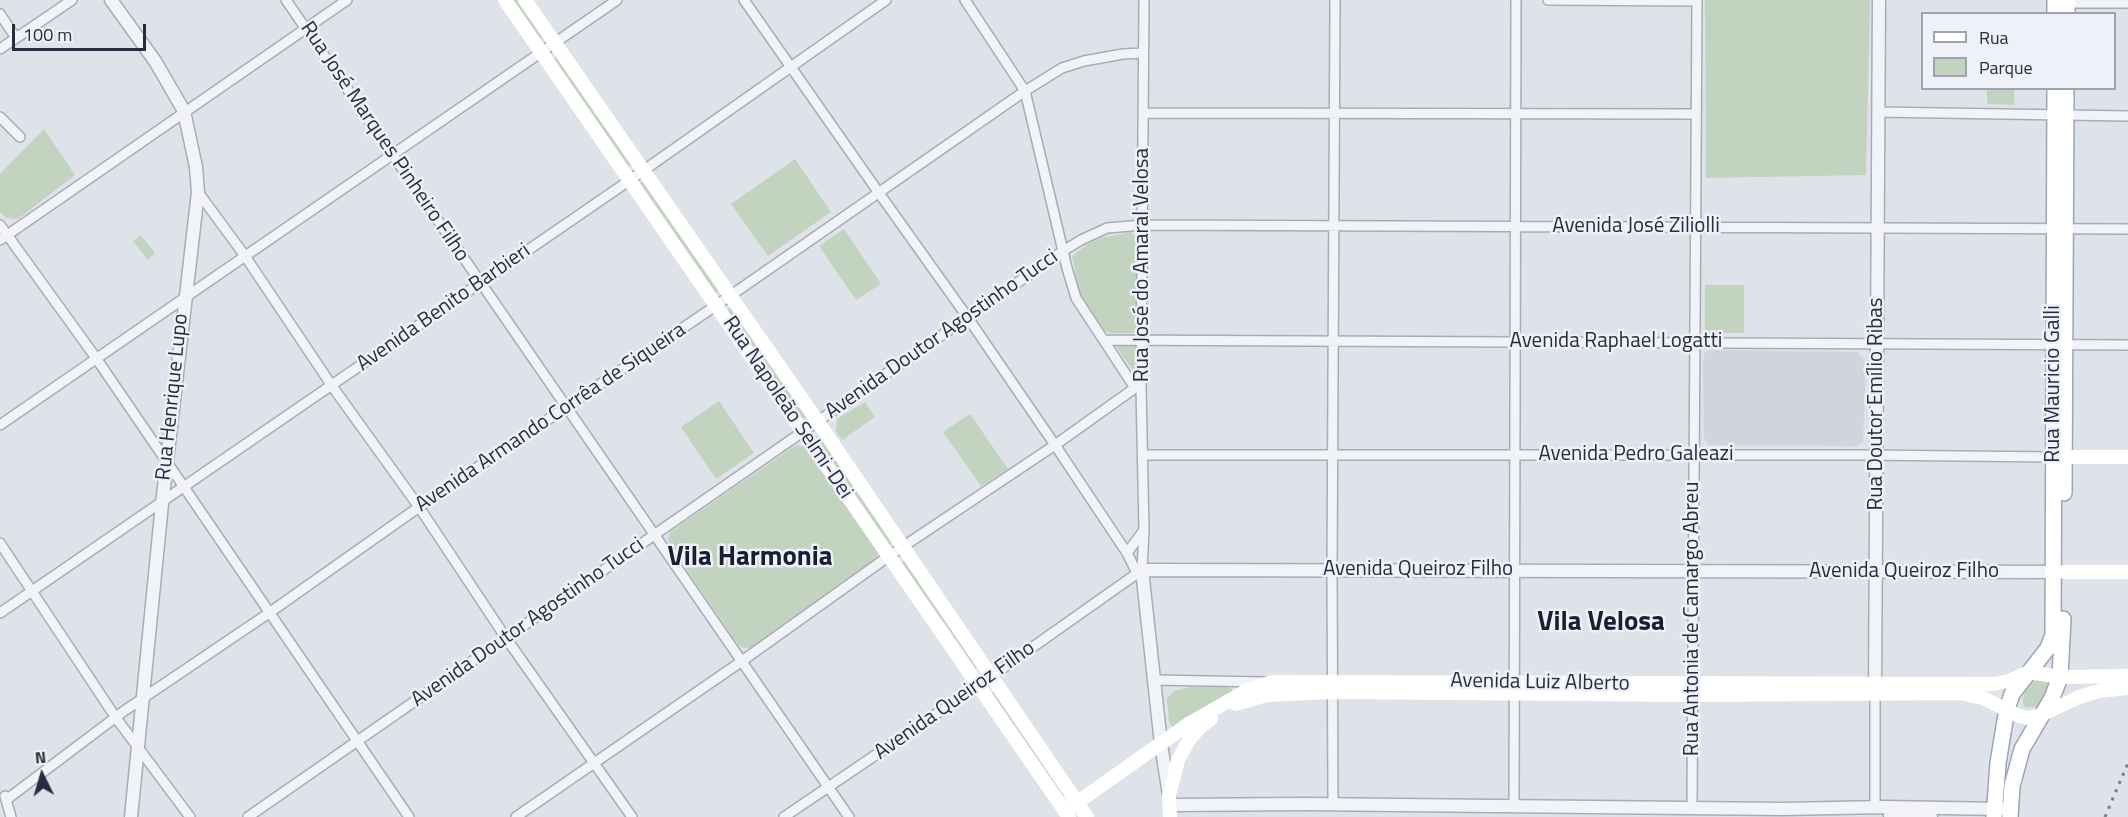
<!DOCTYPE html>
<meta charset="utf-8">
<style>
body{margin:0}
#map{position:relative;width:2128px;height:817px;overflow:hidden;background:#dee2e9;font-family:"Titillium Web",sans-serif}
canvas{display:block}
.legend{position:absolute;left:1921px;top:12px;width:195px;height:78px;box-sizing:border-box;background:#eef1f7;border:2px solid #9ea3af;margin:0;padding:8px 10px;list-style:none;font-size:18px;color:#262d42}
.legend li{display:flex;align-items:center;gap:12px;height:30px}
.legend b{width:30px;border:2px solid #9ea3af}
.north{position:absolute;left:12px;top:745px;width:60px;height:60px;-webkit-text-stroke:4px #eef1f7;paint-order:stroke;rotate:355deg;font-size:16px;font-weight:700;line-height:24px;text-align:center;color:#262d42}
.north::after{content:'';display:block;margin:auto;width:21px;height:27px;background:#262d42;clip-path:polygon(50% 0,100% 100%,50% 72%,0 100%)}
.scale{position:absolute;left:12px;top:24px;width:134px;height:27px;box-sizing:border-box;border:3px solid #262d42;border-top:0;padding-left:8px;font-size:18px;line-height:21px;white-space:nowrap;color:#262d42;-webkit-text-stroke:4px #eef1f7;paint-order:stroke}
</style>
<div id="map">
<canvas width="2128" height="817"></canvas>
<ul class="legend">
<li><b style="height:8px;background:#fff"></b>Rua</li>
<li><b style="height:16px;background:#c2d4bf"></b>Parque</li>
</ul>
<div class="north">N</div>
<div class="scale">100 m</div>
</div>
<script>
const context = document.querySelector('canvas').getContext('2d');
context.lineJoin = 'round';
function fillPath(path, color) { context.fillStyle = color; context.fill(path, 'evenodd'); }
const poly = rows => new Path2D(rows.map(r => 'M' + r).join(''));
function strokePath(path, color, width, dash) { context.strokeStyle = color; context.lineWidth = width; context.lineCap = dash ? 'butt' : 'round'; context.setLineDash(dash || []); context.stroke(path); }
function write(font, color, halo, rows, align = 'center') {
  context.font = font + ' "Titillium Web",sans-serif'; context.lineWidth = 5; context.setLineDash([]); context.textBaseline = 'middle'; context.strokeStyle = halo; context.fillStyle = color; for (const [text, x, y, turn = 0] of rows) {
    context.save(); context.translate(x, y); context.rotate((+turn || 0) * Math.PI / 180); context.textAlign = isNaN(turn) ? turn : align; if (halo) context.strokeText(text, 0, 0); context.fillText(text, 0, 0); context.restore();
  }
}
fillPath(poly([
 [1709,350,1858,352,1866,363,1863,442,1857,446,1708,445,1704,437,1703,360,1705,352]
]), '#d0d4df');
fillPath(poly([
 [511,0,520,0,544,39,536,37],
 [1705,0,1870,0,1866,175,1706,178],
 [556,57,560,58,631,161,631,166,626,165,554,62,554,58],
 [1987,89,2014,89,2014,105,1987,104],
 [44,129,75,175,18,219,6,218,0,212,0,174],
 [795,159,831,212,768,256,731,204],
 [641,182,646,182,718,288,718,292,713,292,639,186],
 [844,229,881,284,856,300,819,246],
 [1131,232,1136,237,1137,328,1133,333,1110,333,1104,330,1080,296,1072,256,1088,244,1101,238],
 [141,235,155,253,148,260,133,241],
 [1705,285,1744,285,1744,333,1709,333,1705,330],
 [730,308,734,310,806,417,805,418,802,419,727,310],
 [1133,345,1136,347,1136,374,1117,348,1117,346],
 [719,401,754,453,716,479,681,427],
 [865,402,875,417,842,440,836,431,837,419],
 [970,414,1008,469,981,486,943,432],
 [818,436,821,438,892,543,890,545,886,544,815,441,815,437],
 [796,445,807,447,878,550,878,556,876,561,752,648,745,648,739,646,669,544,668,538,670,532],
 [903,562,906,562,980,666,976,669,944,622,937,618,901,565],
 [2041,676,2054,678,2039,707,2025,707,2023,704,2023,698,2026,689],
 [1189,687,1228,687,1232,689,1233,692,1177,727,1172,727,1169,721,1167,699,1174,691],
 [994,692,1066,794,1062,797,991,693]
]), '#c2d4bf');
const minor = poly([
 [286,0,849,817],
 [744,0,879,193,968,318,1055,445,1127,553,1137,573],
 [965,0,1025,91,1067,268,1076,298,1135,388,1139,388],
 [1548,0,1697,1],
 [2067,3,2128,3],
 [0,14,16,38],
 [0,49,72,0],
 [1878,112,2128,116],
 [1144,113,1696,114],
 [0,117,20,137],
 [198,192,245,256,332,386,419,507,506,638,632,817],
 [0,225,96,358,409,817],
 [0,240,347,0],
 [1105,340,2128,345],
 [0,425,617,0],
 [1143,455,1865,455,2054,457],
 [0,543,116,718,190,817],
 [1127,553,1144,530],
 [0,613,630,180,886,0],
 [1153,680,1264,682],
 [1875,695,1875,809],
 [5,796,11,817],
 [6,800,124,711,269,613,419,507,730,296,1025,91,1062,68,1084,61,1123,54,1143,53],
 [1333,804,1332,570,1335,0],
 [1514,807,1516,0],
 [1692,807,1697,0],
 [248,817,1063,251,1081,240,1107,228,1143,225,2128,229],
 [516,817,742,661,889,556,1055,445,1135,388],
 [784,817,979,685,1142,570,1144,530,1141,388,1144,0]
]);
const tertiary = poly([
 [111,0,155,61,184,111,196,167,198,192,162,504,131,817],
 [1875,692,1879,0],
 [1169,795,1161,744,1142,570,2062,572],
 [1170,805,1305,804,1783,809,1885,807,2002,809],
 [1890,815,1931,817]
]);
const primary = poly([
 [2055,14,2055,0],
 [2067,14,2067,0],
 [2064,493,2066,88],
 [1994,817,1998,763,2007,709,2012,694,2048,648,2053,635,2055,88],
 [2010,817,2012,786,2022,749,2052,698,2060,677,2063,619]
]);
strokePath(minor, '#a7acb7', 12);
strokePath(tertiary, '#a7acb7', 15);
strokePath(primary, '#9da4b6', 18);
strokePath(minor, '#f2f3f7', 9);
strokePath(tertiary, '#f2f3f7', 12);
strokePath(poly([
 [505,0,1069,817],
 [525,0,818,422,1087,817],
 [2056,457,2128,457],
 [2064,572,2128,572],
 [1235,704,1267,695,1332,692,1694,695,1960,693,1983,698,2019,716,2028,718,2041,715,2079,697,2099,691,2128,688],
 [1065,811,1190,723,1246,691,1272,682,1994,684,2009,681,2029,672,2060,677,2128,676],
 [1170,817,1169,796,1178,760,1189,740,1201,726,1211,719]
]), '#fff', 14);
strokePath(primary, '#fff', 15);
strokePath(poly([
 [2105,817,2128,763]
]), '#767f95', 3, [3, 6]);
write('21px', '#262d42', '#eef1f7', [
 ["Rua José Marques Pinheiro Filho",384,142,56],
 ["Avenida José Ziliolli",1636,227],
 ["Rua José do Amaral Velosa",1143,265,-90],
 ["Avenida Benito Barbieri",444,308,-35],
 ["Avenida Doutor Agostinho Tucci",942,335,-35],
 ["Avenida Raphael Logatti",1616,342],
 ["Rua Mauricio Galli",2054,384,-90],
 ["Rua Henrique Lupo",173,397,-84],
 ["Rua Doutor Emílio Ribas",1877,404,-90],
 ["Rua Napoleão Selmi-Dei",787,408,56],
 ["Avenida Armando Corrêa de Siqueira",551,418,-34],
 ["Avenida Pedro Galeazi",1636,455],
 ["Avenida Queiroz Filho",1418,570],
 ["Avenida Queiroz Filho",1904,572],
 ["Rua Antonia de Camargo Abreu",1693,619,-90],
 ["Avenida Doutor Agostinho Tucci",528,623,-35],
 ["Avenida Luiz Alberto",1540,683,1],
 ["Avenida Queiroz Filho",955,701,-35]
]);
write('bold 27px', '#181f33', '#eef1f7', [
 ["Vila Harmonia",750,558],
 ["Vila Velosa",1601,623]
]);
</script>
